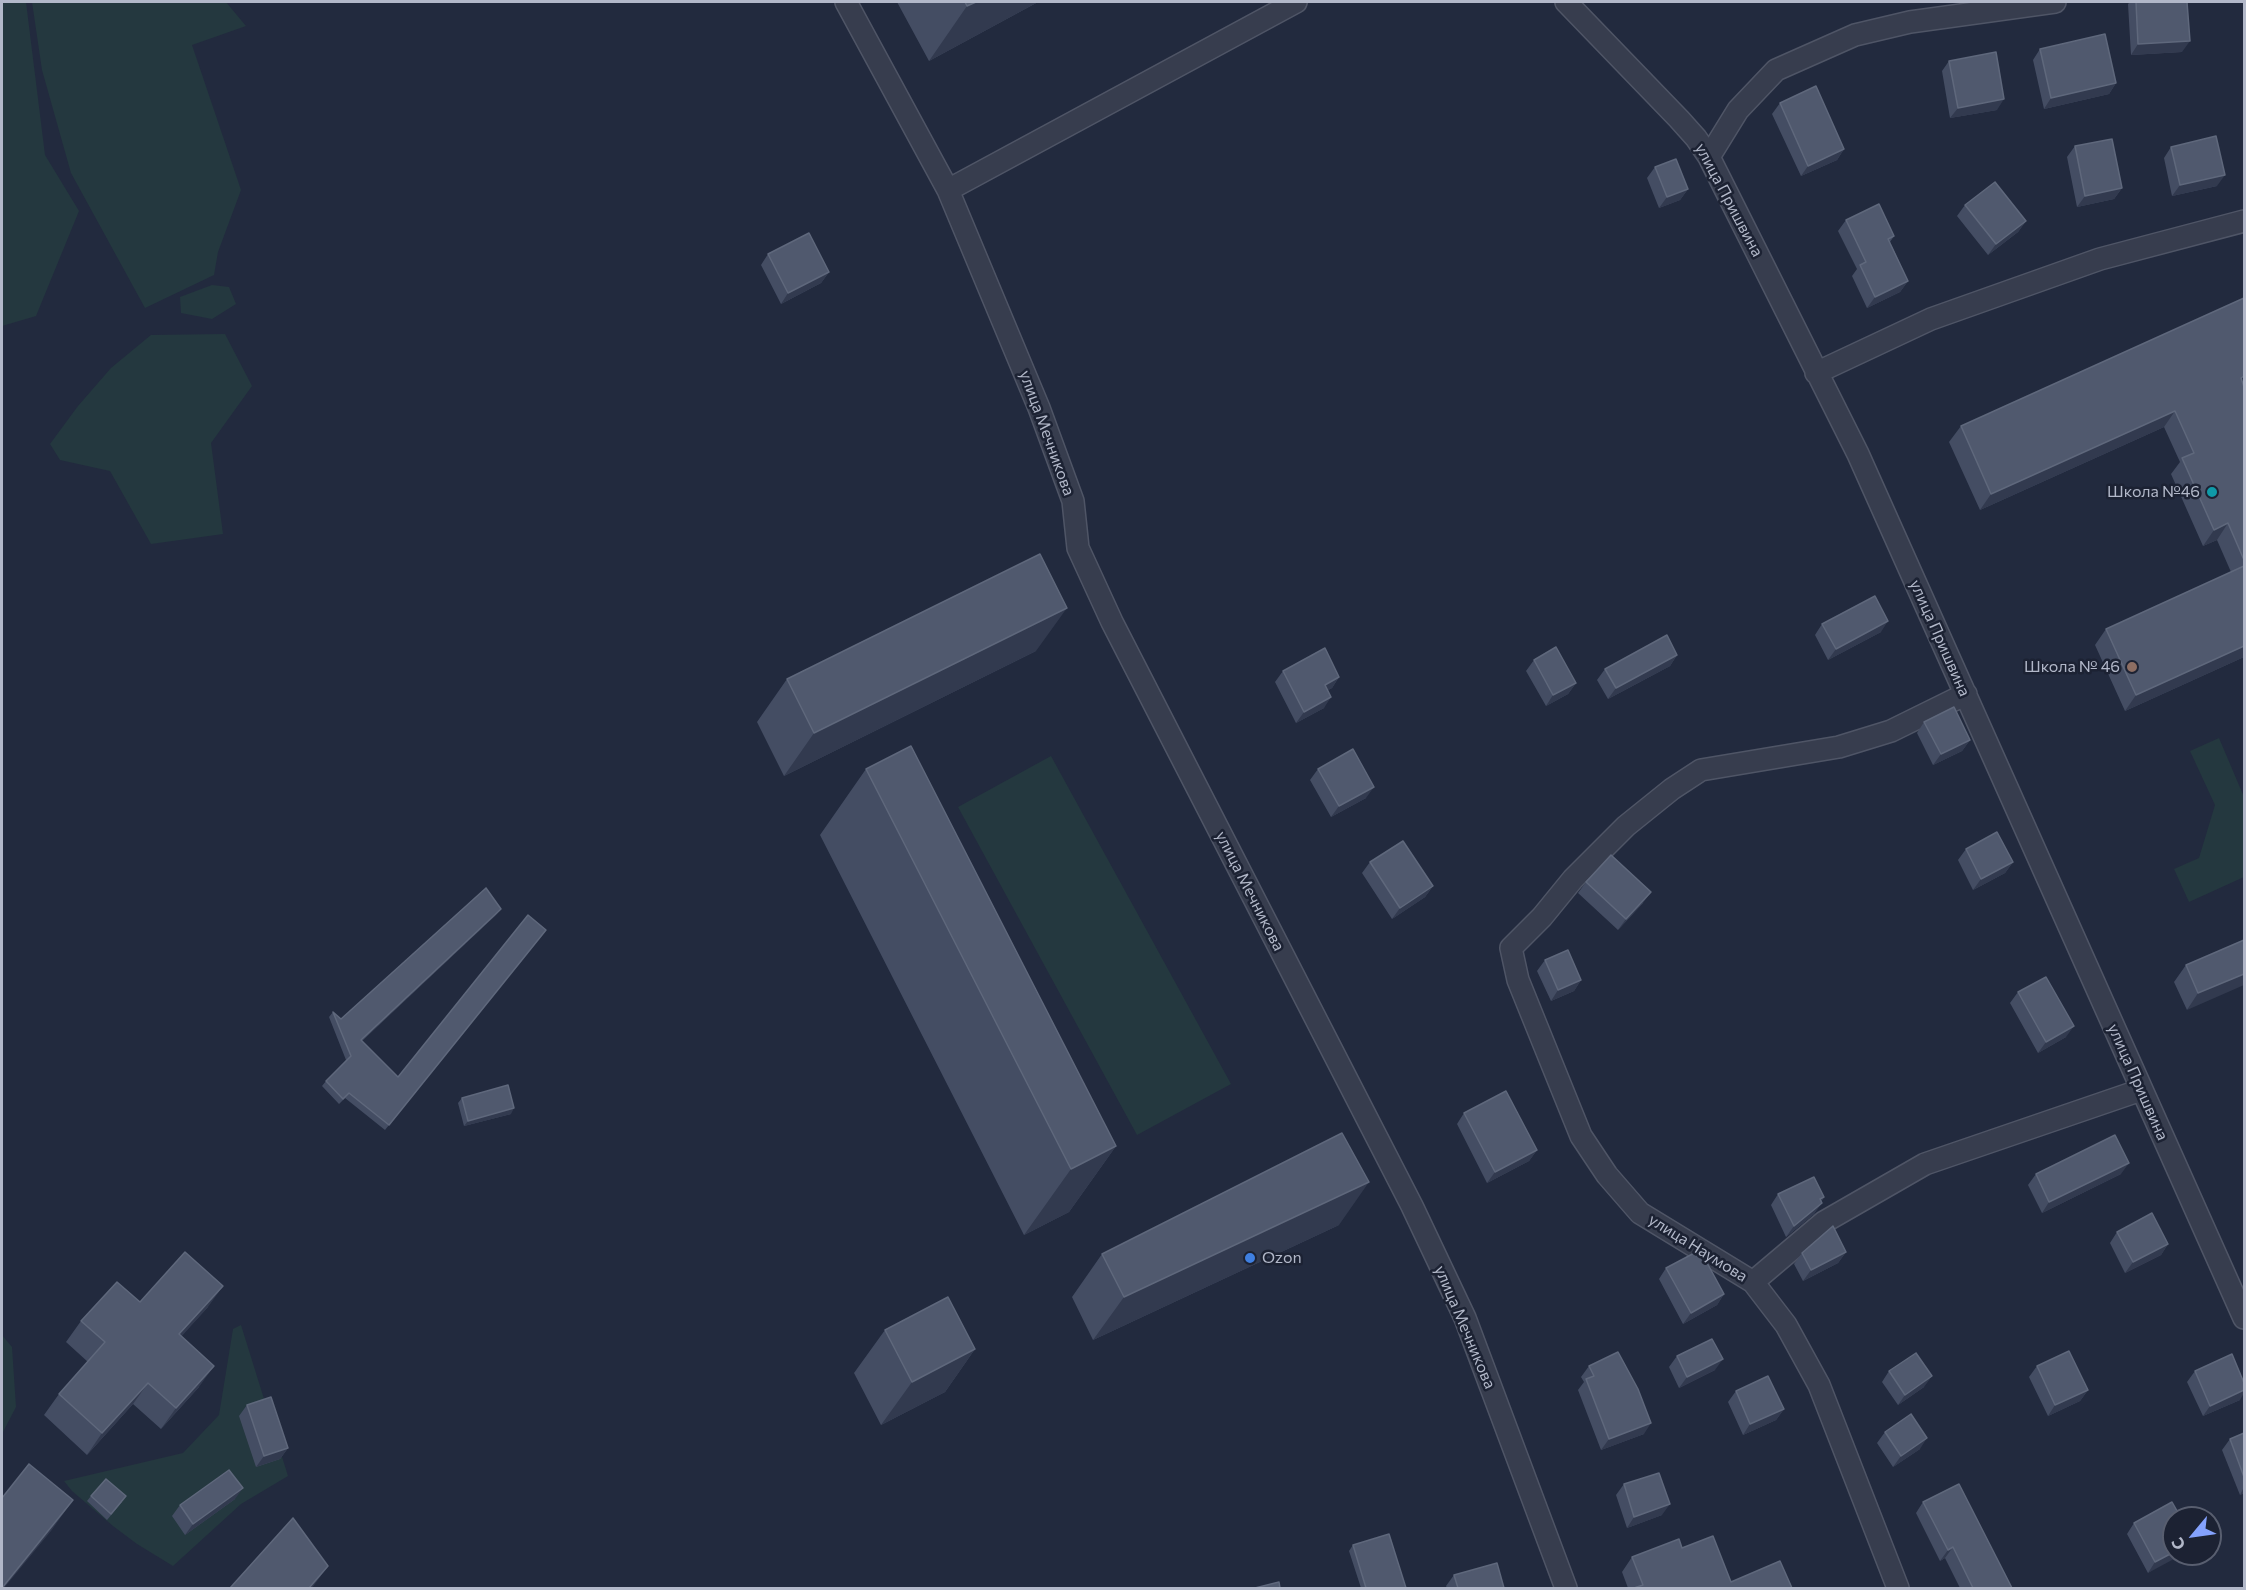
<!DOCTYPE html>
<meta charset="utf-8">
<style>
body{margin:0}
#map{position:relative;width:2246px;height:1590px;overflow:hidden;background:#222a3e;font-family:Commissioner,sans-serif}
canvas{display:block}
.frame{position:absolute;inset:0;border:3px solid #b2b8c9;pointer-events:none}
.north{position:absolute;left:2162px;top:1506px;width:60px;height:60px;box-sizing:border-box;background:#1c2233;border:2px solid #585e6f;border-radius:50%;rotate:241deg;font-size:16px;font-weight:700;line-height:24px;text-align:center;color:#b2b8c9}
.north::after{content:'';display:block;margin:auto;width:21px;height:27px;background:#84a2fd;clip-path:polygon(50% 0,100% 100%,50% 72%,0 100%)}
</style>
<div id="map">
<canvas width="2246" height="1590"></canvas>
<div class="frame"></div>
<div class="north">С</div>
</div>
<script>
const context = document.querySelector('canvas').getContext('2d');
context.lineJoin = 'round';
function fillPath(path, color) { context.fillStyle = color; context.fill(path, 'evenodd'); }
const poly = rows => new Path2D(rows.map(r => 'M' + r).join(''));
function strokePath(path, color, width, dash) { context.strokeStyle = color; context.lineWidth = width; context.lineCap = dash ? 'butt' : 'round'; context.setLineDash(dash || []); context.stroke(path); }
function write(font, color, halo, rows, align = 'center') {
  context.font = font + ' Commissioner,sans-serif'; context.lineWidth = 5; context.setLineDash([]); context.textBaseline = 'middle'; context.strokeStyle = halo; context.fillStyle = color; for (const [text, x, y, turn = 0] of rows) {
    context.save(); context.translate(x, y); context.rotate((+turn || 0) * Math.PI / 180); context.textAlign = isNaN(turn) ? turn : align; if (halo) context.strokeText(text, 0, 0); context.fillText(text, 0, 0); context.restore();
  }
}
fillPath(poly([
 [2,2,26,2,45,155,79,211,36,316,2,326],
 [32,2,226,2,246,26,192,45,241,190,218,252,214,275,145,308,71,173,42,70],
 [212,285,229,287,236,304,212,319,181,313,180,297],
 [225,334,252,386,211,443,223,534,151,544,110,471,60,460,50,444,78,406,111,368,151,335],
 [2219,738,2244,797,2244,877,2189,902,2174,869,2199,858,2215,805,2190,751],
 [1051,756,1231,1084,1137,1135,958,807],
 [241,1325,288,1476,241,1504,173,1566,137,1544,113,1526,72,1491,64,1481,183,1453,219,1415,233,1329],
 [2,1335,12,1347,16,1407,3,1432]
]), '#24383f');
const minor = poly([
 [846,2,948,190,1039,408,1073,501,1078,548,1112,622,1412,1206,1465,1318,1566,1588],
 [1566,2,1679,119,1696,138,1709,157,1858,454,2244,1318],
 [1709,157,1738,110,1776,70,1855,35,1910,22,2055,2],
 [948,190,1296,2],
 [1816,373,1931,319,2100,259,2244,221],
 [1753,1282,1824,1222,1925,1164,2141,1090],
 [1898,1588,1819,1385,1786,1325,1753,1282,1640,1213,1607,1175,1581,1136,1518,980,1511,948,1542,917,1573,879,1626,826,1672,789,1701,770,1839,747,1891,731,1966,694]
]);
strokePath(minor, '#4f5566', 24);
strokePath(minor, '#373d4e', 21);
fillPath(poly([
 [897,2,1038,2,929,61],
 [2130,2,2187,2,2182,52,2131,55,2128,4],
 [2040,49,2116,83,2109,94,2044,109,2033,60],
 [1949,61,1997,110,1950,118,1942,71],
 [1780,103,1844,149,1837,160,1801,176,1772,114],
 [2075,146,2122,188,2114,199,2077,207,2067,157],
 [2171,147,2217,186,2172,196,2164,158],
 [1655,167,1688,189,1680,200,1659,208,1647,178],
 [1965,205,2026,221,2018,232,1988,255,1957,216],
 [1846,220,1894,236,1890,242,1908,281,1900,292,1867,308,1852,276,1857,269,1838,231],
 [768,254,829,272,821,283,781,304,761,265],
 [2244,298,2244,657,2125,711,2095,645,2106,629,2231,572,2217,540,2203,546,2171,474,2180,462,2164,427,1980,510,1949,442,1961,426],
 [1822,624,1881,632,1828,660,1815,635],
 [1036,651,784,776,757,722,787,679],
 [1677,655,1670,666,1608,699,1597,680,1605,669],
 [1534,660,1576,683,1568,694,1546,706,1526,671],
 [1283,671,1339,677,1332,688,1328,690,1324,708,1296,723,1275,682],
 [1924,722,1970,740,1962,751,1933,765,1917,733],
 [866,769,1116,1146,1069,1212,1024,1235,820,835],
 [1318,769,1366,798,1331,817,1310,780],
 [1966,849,2013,862,2005,873,1973,890,1958,860],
 [1370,862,1433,886,1425,897,1392,919,1362,873],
 [1586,882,1643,903,1618,930,1578,893],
 [497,914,362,1041,398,1077,542,935,385,1130,345,1098,339,1104,322,1086,326,1081,346,1060,329,1017,333,1012,341,1019],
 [2244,940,2187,1010,2174,982,2186,965],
 [1545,960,1581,980,1574,991,1551,1001,1537,971],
 [2018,992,2066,1037,2038,1053,2010,1003],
 [462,1098,511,1114,464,1126,458,1103],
 [1464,1113,1537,1150,1529,1161,1487,1183,1457,1124],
 [2036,1174,2121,1174,2042,1213,2028,1185],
 [1778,1194,1824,1197,1814,1214,1786,1237,1771,1205],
 [1339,1225,1093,1340,1072,1297,1102,1254],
 [2117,1232,2168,1244,2161,1255,2125,1273,2110,1243],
 [1846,1252,1838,1263,1803,1281,1794,1264,1802,1253],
 [1666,1268,1724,1294,1717,1305,1683,1324,1659,1279],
 [208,1307,181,1336,199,1387,161,1429,133,1404,87,1455,44,1415,59,1394,88,1362,66,1342,81,1321],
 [885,1330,975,1349,945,1392,881,1425,854,1373],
 [1677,1356,1715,1370,1679,1388,1669,1367],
 [1589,1366,1644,1434,1601,1450,1578,1390,1584,1382,1581,1377],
 [2037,1366,2088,1390,2080,1401,2048,1416,2029,1377],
 [1889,1371,1924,1387,1898,1405,1882,1382],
 [2195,1371,2240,1400,2203,1416,2187,1382],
 [1736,1391,1784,1409,1776,1420,1743,1435,1728,1402],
 [247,1405,288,1448,280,1459,256,1467,239,1416],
 [1885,1432,1920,1449,1893,1467,1877,1443],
 [2244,1433,2244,1493,2240,1495,2222,1450,2230,1439],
 [1624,1484,1662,1515,1627,1528,1616,1495],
 [91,1496,122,1502,107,1520,87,1501],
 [235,1499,185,1535,172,1516,180,1505],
 [1923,1502,2012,1588,1960,1588,1945,1558,1940,1561,1916,1513],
 [2134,1523,2174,1554,2148,1573,2127,1534],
 [1353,1545,1406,1588,1361,1588,1349,1551],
 [1682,1548,1731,1582,1792,1588,1628,1588,1622,1572,1632,1557],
 [1454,1575,1504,1588,1447,1588,1446,1586]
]), '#444d63');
fillPath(poly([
 [976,2,1038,2,929,61,967,6],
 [2190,41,2182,52,2131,55,2138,44],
 [2116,83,2109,94,2044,109,2051,98],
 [2004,99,1997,110,1950,118,1958,108],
 [1844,149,1837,160,1801,176,1808,166],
 [2225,175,2217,186,2172,196,2180,185],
 [2122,188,2114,199,2077,207,2085,196],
 [1688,189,1680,200,1659,208,1667,197],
 [2026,221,2018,232,1988,255,1996,244],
 [829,272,821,283,781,304,788,293],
 [1908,281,1900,292,1867,308,1875,297],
 [2244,376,2244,387,2241,378],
 [2175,411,2164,427,1980,510,1991,494],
 [2228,523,2217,540,2203,546,2214,530],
 [1067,608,1036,651,784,776,814,733],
 [1888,621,1881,632,1828,660,1836,649],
 [2244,646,2244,657,2125,711,2136,695],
 [1677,655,1670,666,1608,699,1616,688],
 [1339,677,1332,688,1317,696,1325,685],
 [1576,683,1568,694,1546,706,1553,695],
 [1331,697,1324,708,1296,723,1304,712],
 [1970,740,1962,751,1933,765,1941,754],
 [1374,787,1366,798,1331,817,1339,806],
 [2013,862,2005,873,1973,890,1981,879],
 [1433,886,1425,897,1392,919,1400,908],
 [1651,892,1643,903,1618,930,1626,919],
 [501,909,497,914,357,1045,361,1040],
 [2244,974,2244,985,2187,1010,2198,993],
 [1581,980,1574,991,1551,1001,1558,990],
 [2074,1026,2066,1037,2038,1053,2046,1042],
 [514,1108,511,1114,464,1126,468,1121],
 [1116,1146,1069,1212,1024,1235,1071,1169],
 [1537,1150,1529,1161,1487,1183,1495,1172],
 [2129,1163,2121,1174,2042,1213,2049,1202],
 [1369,1182,1339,1225,1093,1340,1124,1297],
 [1824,1197,1817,1207,1822,1203,1814,1214,1786,1237,1794,1226,1820,1199],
 [2168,1244,2161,1255,2125,1273,2133,1262],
 [1846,1252,1838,1263,1803,1281,1811,1270],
 [223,1286,208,1307,164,1356,179,1334],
 [1724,1294,1717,1305,1683,1324,1691,1313],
 [975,1349,945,1392,881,1425,912,1382],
 [1723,1359,1715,1370,1679,1388,1687,1377],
 [214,1366,199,1387,161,1429,176,1408],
 [1932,1376,1924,1387,1898,1405,1905,1395],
 [148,1383,133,1404,87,1455,102,1433],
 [2088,1390,2080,1401,2048,1416,2055,1405],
 [2244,1390,2244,1393,2240,1400,2203,1416,2210,1406],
 [1784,1409,1776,1420,1743,1435,1750,1424],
 [1651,1423,1644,1434,1601,1450,1609,1439],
 [1927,1438,1920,1449,1893,1467,1901,1456],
 [288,1448,280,1459,256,1467,264,1456],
 [2244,1487,2244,1493,2240,1495],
 [243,1488,235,1499,185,1535,193,1524],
 [73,1500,51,1531,4,1588,2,1588],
 [1670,1504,1662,1515,1627,1528,1634,1517],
 [1953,1547,1945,1558,1940,1561,1948,1550],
 [2174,1552,2174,1554,2183,1554,2148,1573,2155,1562],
 [328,1566,312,1588,309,1588]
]), '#323a4f');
const building = poly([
 [965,2,976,2,967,6,965,2],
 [2136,2,2187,2,2190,41,2138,44,2136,2],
 [2105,34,2116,83,2051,98,2040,49,2105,34],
 [1996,52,2004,99,1958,108,1949,61,1996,52],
 [1816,86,1844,149,1808,166,1780,103,1816,86],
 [2216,136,2225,175,2180,185,2171,147,2216,136],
 [2112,139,2122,188,2085,196,2075,146,2112,139],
 [1676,159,1688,189,1667,197,1655,167,1676,159],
 [1995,182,2026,221,1996,244,1965,205,1995,182],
 [1879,204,1894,236,1888,239,1908,281,1875,297,1860,265,1866,262,1846,220,1879,204],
 [809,233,829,272,788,293,768,254,809,233],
 [2244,298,2244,376,2241,378,2244,387,2244,560,2228,523,2214,530,2182,458,2194,453,2175,411,1991,494,1961,426,2244,298],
 [1040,554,1067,608,814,733,787,679,1040,554],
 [2244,566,2244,646,2136,695,2106,629,2244,566],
 [1875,596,1888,621,1836,649,1822,624,1875,596],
 [1667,635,1677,655,1616,688,1605,669,1667,635],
 [1556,647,1576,683,1553,695,1534,660,1556,647],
 [1325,648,1339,677,1325,685,1331,697,1304,712,1283,671,1325,648],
 [1954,707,1970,740,1941,754,1924,722,1954,707],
 [911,746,1116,1146,1071,1169,866,769,911,746],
 [1353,749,1374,787,1339,806,1318,769,1353,749],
 [1997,832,2013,862,1981,879,1966,849,1997,832],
 [1403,841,1433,886,1400,908,1370,862,1403,841],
 [1611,855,1651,892,1626,919,1586,882,1611,855],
 [486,888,501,909,361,1040,398,1077,528,915,546,930,389,1125,349,1093,343,1099,326,1081,351,1056,333,1012,341,1019,486,888],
 [2244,940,2244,974,2198,993,2186,965,2244,940],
 [1568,950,1581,980,1558,990,1545,960,1568,950],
 [2046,977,2074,1026,2046,1042,2018,992,2046,977],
 [508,1085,514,1108,468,1121,462,1098,508,1085],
 [1506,1091,1537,1150,1495,1172,1464,1113,1506,1091],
 [1342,1133,1369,1182,1124,1297,1102,1254,1342,1133],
 [2115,1135,2129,1163,2049,1202,2036,1174,2115,1135],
 [1814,1177,1824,1197,1820,1199,1822,1203,1794,1226,1778,1194,1814,1177],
 [2152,1213,2168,1244,2133,1262,2117,1232,2152,1213],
 [1833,1226,1846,1252,1811,1270,1802,1253,1833,1226],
 [1700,1250,1724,1294,1691,1313,1666,1268,1700,1250],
 [185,1252,223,1286,179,1334,214,1366,176,1408,148,1383,102,1433,59,1394,105,1342,81,1321,117,1282,140,1302,185,1252],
 [948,1297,975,1349,912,1382,885,1330,948,1297],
 [1712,1339,1723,1359,1687,1377,1677,1356,1712,1339],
 [2069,1351,2088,1390,2055,1405,2037,1366,2069,1351],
 [1618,1352,1638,1389,1651,1423,1609,1439,1586,1379,1594,1376,1589,1366,1618,1352],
 [1916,1353,1932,1376,1905,1395,1889,1371,1916,1353],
 [2232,1354,2244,1383,2244,1390,2210,1406,2195,1371,2232,1354],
 [1768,1376,1784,1409,1750,1424,1736,1391,1768,1376],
 [271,1397,288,1448,264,1456,247,1405,271,1397],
 [1911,1414,1927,1438,1901,1456,1885,1432,1911,1414],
 [2244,1433,2244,1477,2230,1439,2244,1433],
 [29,1464,73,1500,2,1588,2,1498,29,1464],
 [229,1470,243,1488,193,1524,180,1505,229,1470],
 [1659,1473,1670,1504,1634,1517,1624,1484,1659,1473],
 [106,1479,126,1496,111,1514,91,1496,106,1479],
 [1959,1484,2012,1588,1973,1588,1953,1547,1948,1550,1923,1502,1959,1484],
 [2172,1502,2181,1518,2174,1518,2174,1552,2155,1562,2134,1523,2172,1502],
 [293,1518,328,1566,309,1588,230,1588,293,1518],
 [1389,1534,1406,1588,1366,1588,1353,1545,1389,1534],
 [1713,1536,1731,1582,1780,1561,1792,1588,1634,1588,1643,1585,1632,1557,1679,1539,1682,1548,1713,1536],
 [1497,1563,1504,1588,1458,1588,1454,1575,1497,1563],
 [1279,1582,1280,1588,1255,1588,1279,1582]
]);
fillPath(building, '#50596e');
strokePath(building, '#5f687c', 1.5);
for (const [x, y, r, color] of [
 [2212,492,6,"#0f9aa8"],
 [2132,667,6,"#8d6e63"],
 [1250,1258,6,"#3f7fe0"]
]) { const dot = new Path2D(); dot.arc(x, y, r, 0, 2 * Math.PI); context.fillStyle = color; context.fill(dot); strokePath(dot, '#1c2233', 2); }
write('16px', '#b2b8c9', '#1c2233', [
 ["улица Пришвина",1729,200,62],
 ["улица Мечникова",1047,433,70],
 ["улица Пришвина",1940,638,66],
 ["улица Мечникова",1250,891,63],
 ["улица Пришвина",2138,1082,66],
 ["улица Наумова",1698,1248,32],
 ["улица Мечникова",1465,1327,67]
]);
write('16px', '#b2b8c9', '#1c2233', [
 ["Школа №46",2200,492],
 ["Школа № 46",2120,667],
 ["Ozon",1262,1258,"left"]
], 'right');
</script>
